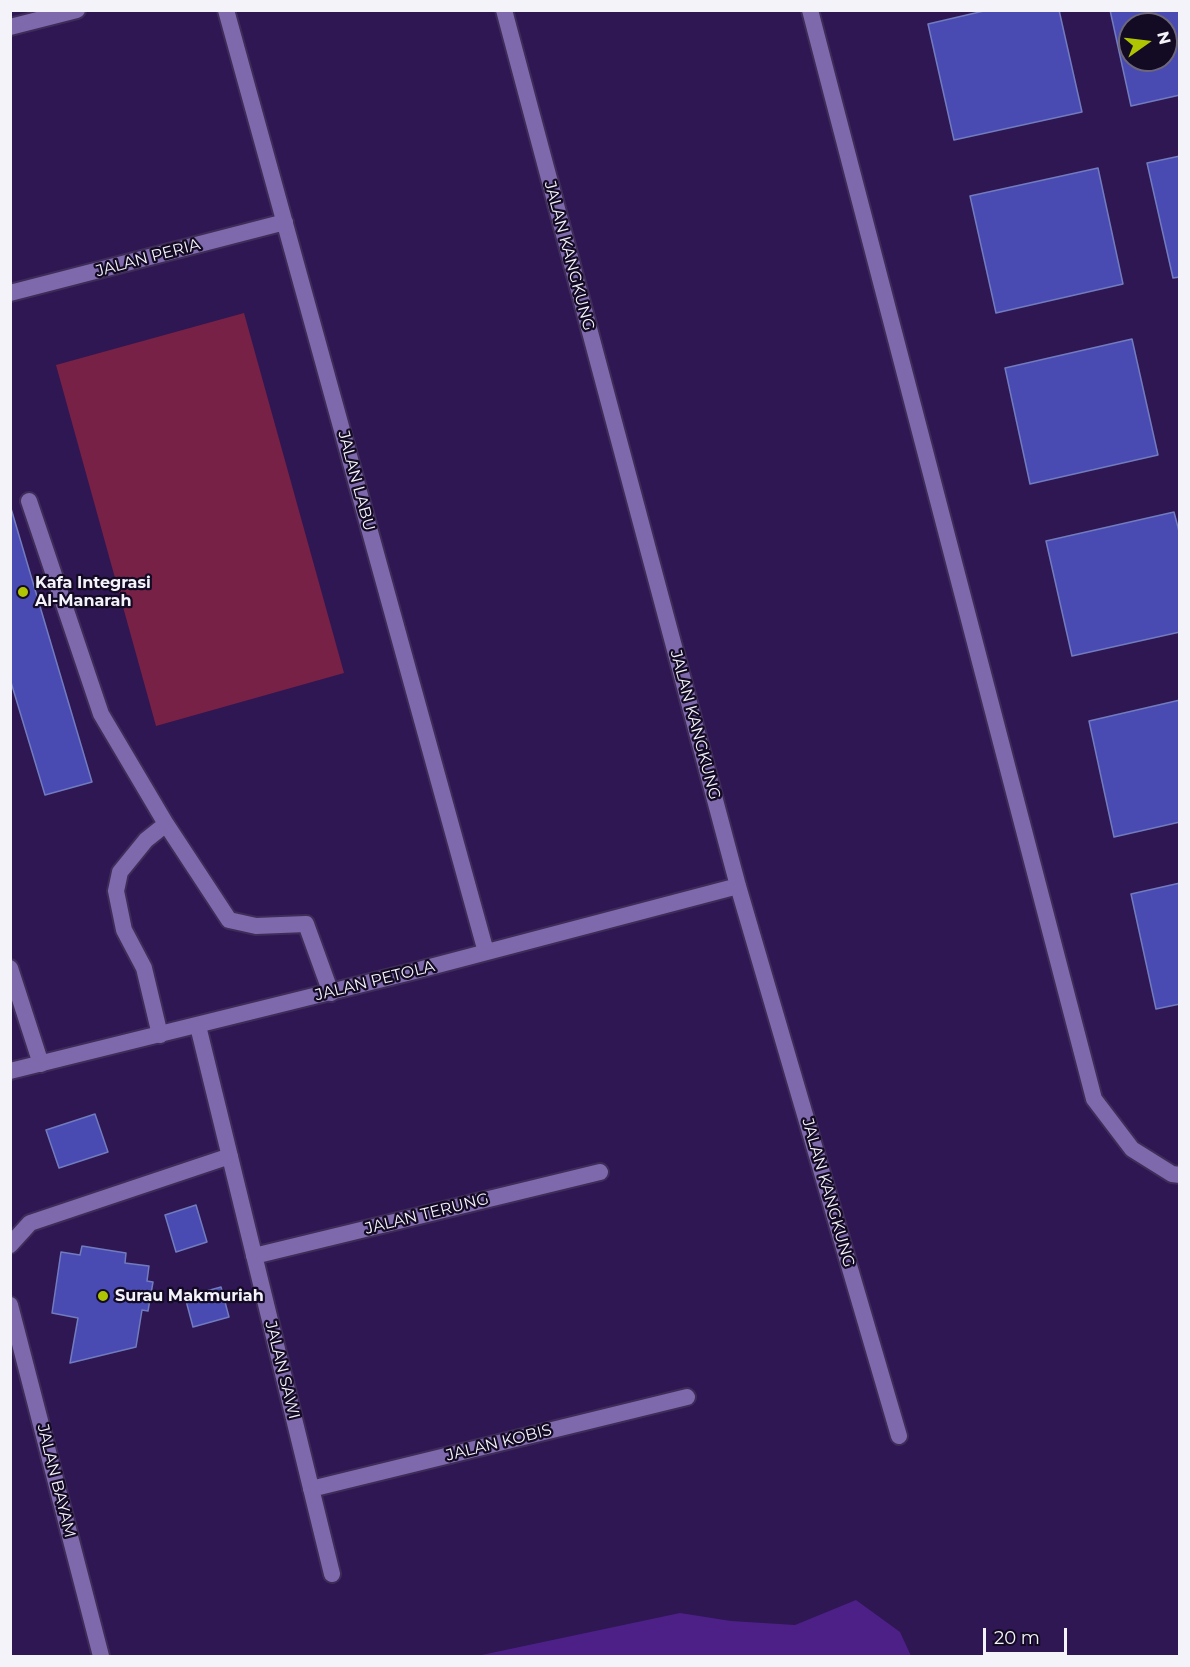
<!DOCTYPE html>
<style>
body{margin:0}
#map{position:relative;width:1190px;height:1667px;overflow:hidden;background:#2e1752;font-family:Montserrat,sans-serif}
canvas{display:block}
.frame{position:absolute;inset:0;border:12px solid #f4f3fa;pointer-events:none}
.north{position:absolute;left:1118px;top:12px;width:60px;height:60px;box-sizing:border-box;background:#130a23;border:2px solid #6d6779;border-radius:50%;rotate:76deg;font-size:16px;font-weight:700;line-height:24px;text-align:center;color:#f4f3fa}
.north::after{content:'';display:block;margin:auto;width:21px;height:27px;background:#afc504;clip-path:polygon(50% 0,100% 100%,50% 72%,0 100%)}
.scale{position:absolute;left:983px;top:1628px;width:84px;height:27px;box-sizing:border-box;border:3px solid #f4f3fa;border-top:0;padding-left:8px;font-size:18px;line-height:21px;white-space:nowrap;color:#f4f3fa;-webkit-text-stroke:4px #130a23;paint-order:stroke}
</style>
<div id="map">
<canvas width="1190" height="1667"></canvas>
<div class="frame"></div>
<div class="north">N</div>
<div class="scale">20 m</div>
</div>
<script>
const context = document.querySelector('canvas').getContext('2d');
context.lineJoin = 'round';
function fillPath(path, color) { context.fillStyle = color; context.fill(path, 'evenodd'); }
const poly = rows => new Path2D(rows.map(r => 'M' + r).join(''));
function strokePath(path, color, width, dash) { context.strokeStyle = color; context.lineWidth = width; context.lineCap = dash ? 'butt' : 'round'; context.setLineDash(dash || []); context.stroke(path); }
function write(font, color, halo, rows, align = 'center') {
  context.font = font + ' Montserrat,sans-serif'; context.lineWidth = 4.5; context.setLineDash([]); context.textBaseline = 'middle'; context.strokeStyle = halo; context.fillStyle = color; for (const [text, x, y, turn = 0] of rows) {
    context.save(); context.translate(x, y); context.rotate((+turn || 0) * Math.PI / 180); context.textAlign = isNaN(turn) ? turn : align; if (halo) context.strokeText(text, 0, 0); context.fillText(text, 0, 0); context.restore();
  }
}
fillPath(poly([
 [244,313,344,673,156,726,56,365]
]), '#782147');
fillPath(poly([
 [856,1600,900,1632,911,1656,477,1656,680,1613,731,1621,795,1625]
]), '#4d2088');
const building = poly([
 [988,10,1059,10,1082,112,954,140,928,24,988,10],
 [1110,10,1180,10,1180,95,1131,106,1110,10],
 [1130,24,1166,24,1166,60,1130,60,1130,24],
 [1180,156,1180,277,1173,278,1147,163,1180,156],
 [1098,168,1123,284,996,313,970,196,1098,168],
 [1132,339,1158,455,1030,484,1005,368,1132,339],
 [10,505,92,782,45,795,10,679,10,505],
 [1174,512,1180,535,1180,632,1072,656,1046,541,1174,512],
 [1180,700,1180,822,1114,837,1089,721,1180,700],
 [1180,883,1180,1004,1156,1009,1131,894,1180,883],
 [95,1114,108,1152,59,1168,46,1130,95,1114],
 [196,1205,207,1242,176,1252,165,1215,196,1205],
 [82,1246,126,1253,125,1263,149,1266,147,1281,153,1282,148,1311,142,1310,136,1347,70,1363,78,1318,52,1313,61,1252,80,1255,82,1246],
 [221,1287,229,1317,193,1327,185,1297,221,1287]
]);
fillPath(building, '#494bb3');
strokePath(building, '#727bbe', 1.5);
const service = poly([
 [29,501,101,714,166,824,229,920,256,926,306,924,331,993],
 [10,968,41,1064],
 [160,1035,144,968,124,930,116,891,120,872,146,840,166,824]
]);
const minor = poly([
 [226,10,486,952],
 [504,10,738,886,899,1436],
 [810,10,1094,1099,1132,1149,1172,1174,1180,1175],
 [10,27,77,10],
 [10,293,285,222],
 [198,1026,332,1574],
 [10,1071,411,972,738,886],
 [10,1245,30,1223,230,1156],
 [254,1256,600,1172],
 [10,1305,101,1656],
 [311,1489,687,1397]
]);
strokePath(service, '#3f2c58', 20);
strokePath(minor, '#3f2c58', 20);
strokePath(service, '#7e69ac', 16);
strokePath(minor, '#7e69ac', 16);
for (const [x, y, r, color] of [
 [23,592,6,"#afc504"],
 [103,1296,6,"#afc504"]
]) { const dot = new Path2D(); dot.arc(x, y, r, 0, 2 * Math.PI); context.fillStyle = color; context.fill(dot); strokePath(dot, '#130a23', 2); }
write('16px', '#f4f3fa', '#130a23', [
 ["JALAN KANGKUNG",569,256,75],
 ["JALAN PERIA",148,258,-15],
 ["JALAN LABU",356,481,75],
 ["JALAN KANGKUNG",695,725,75],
 ["JALAN PETOLA",375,981,-14],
 ["JALAN KANGKUNG",828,1193,74],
 ["JALAN TERUNG",427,1214,-14],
 ["JALAN SAWI",282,1370,76],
 ["JALAN KOBIS",499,1443,-14],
 ["JALAN BAYAM",56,1481,76]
]);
write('bold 16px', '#f4f3fa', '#130a23', [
 ["Kafa Integrasi",35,583],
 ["Al-Manarah",35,601],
 ["Surau Makmuriah",115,1296]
], 'left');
</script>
